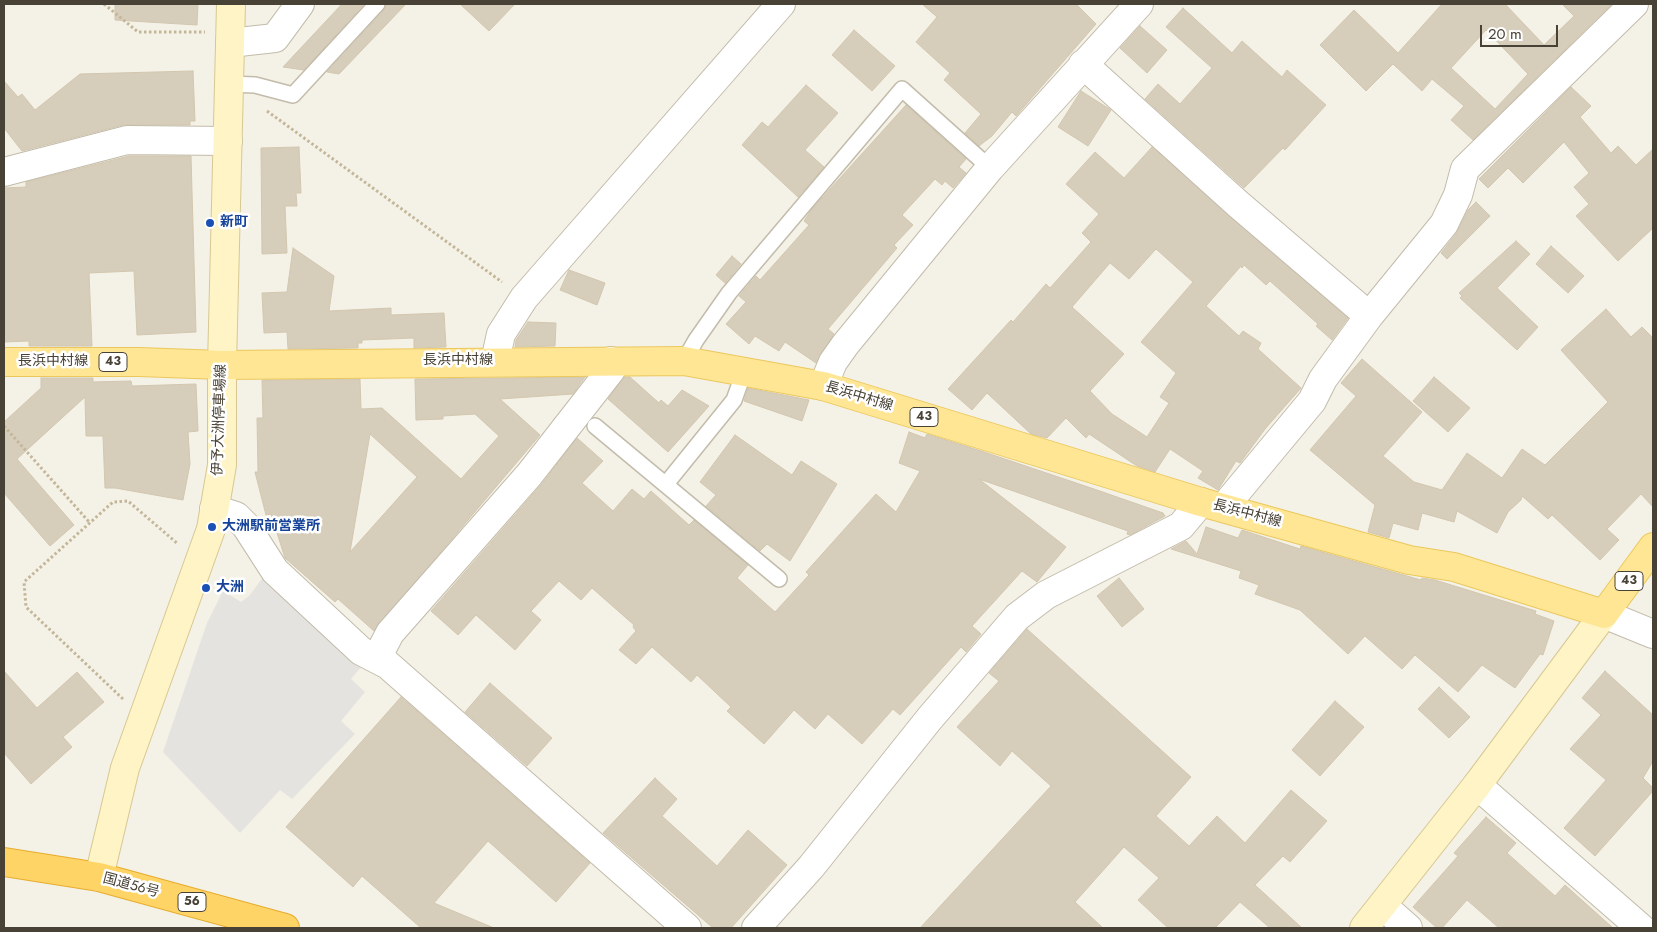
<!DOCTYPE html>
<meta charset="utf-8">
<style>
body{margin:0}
#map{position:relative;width:1657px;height:932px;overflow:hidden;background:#f4f1e6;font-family:Jost,sans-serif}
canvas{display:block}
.frame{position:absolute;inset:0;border:5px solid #484135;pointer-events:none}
.scale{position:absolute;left:1480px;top:25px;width:78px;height:22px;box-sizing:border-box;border:2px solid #484135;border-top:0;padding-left:6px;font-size:15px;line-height:18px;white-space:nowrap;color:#484135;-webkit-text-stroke:4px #fff;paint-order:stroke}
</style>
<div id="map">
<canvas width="1657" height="932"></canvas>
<div class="frame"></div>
<div class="scale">20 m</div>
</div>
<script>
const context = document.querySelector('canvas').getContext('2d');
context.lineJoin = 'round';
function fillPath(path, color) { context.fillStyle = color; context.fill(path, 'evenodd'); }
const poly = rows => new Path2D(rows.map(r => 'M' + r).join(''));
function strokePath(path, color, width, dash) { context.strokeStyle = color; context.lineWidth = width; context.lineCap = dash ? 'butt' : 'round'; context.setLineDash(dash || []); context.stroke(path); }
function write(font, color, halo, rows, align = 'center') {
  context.font = font + ' Jost,"Noto Sans JP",sans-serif'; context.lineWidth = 5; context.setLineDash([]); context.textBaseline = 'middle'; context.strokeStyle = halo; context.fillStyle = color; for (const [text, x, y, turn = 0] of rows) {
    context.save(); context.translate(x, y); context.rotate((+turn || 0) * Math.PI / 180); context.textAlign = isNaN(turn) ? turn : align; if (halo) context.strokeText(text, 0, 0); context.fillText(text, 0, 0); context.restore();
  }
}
fillPath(poly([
 [264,576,362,666,351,679,365,692,341,721,355,734,292,799,280,790,240,833,163,752,207,623,223,591,241,602,249,596]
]), '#e5e3df');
const building = poly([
 [115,4,198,4,197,25,115,20,115,4],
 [342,4,364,4,304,70,283,67,342,4],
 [386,4,406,4,339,74,327,72,384,10,386,4],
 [460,4,515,4,489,31,460,4],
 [922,4,1076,4,1096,24,1016,116,1012,112,992,136,979,146,965,133,981,114,944,80,950,73,916,42,937,17,922,4],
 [1442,4,1505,4,1544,45,1574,16,1562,4,1612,4,1473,140,1451,120,1464,106,1432,79,1422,91,1393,64,1366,91,1320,45,1354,10,1398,53,1442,4],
 [1486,30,1528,74,1495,109,1451,68,1486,30],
 [1183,8,1232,53,1242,41,1282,77,1287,70,1326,105,1285,150,1283,148,1244,188,1145,99,1158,84,1180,104,1212,68,1166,27,1183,8],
 [1140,26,1167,50,1147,73,1120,48,1140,26],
 [854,30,895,66,872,91,832,55,854,30],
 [193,71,195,121,190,121,190,125,123,125,22,151,4,128,4,81,18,97,22,94,35,110,80,74,193,71],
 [806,85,838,113,805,150,824,167,798,197,742,145,762,122,768,127,806,85],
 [1571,87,1591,106,1580,117,1611,153,1618,146,1636,165,1653,149,1653,228,1618,261,1576,216,1589,204,1574,187,1589,173,1564,142,1523,183,1508,168,1488,188,1479,179,1571,87],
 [1081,91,1111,110,1088,146,1058,127,1081,91],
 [906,105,966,159,959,167,966,173,953,188,945,181,942,185,935,179,902,215,913,225,894,245,897,248,828,329,834,334,816,363,785,342,779,351,755,336,749,344,726,324,746,302,739,296,756,276,760,280,809,225,804,221,812,209,906,105],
 [299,147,301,193,296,193,297,206,285,206,287,253,262,254,261,148,299,147],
 [1152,147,1348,318,1332,340,1316,326,1318,324,1270,281,1266,285,1244,265,1242,268,1241,266,1206,306,1239,336,1243,331,1261,343,1258,349,1301,388,1265,429,1240,463,1236,461,1218,490,1198,478,1203,471,1170,449,1155,472,1137,466,1089,434,1086,438,1066,418,1047,438,1031,434,987,393,972,410,948,389,1011,320,1013,322,1046,284,1050,288,1091,242,1082,233,1099,214,1066,184,1095,152,1124,178,1152,147],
 [1156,249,1193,282,1141,342,1176,373,1160,397,1169,403,1147,437,1112,414,1090,391,1124,354,1072,307,1110,263,1129,279,1156,249],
 [129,156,191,156,196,332,137,335,134,271,89,273,92,346,29,346,29,341,4,342,4,188,26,187,26,182,129,156],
 [1476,202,1490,216,1447,259,1441,253,1456,234,1468,210,1476,202],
 [1516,241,1530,254,1497,288,1538,327,1517,350,1460,298,1462,296,1459,293,1516,241],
 [1551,246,1584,276,1568,293,1536,264,1551,246],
 [293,248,334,276,329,311,391,308,391,315,444,313,446,347,414,348,414,338,362,340,362,343,358,343,358,348,288,349,287,332,264,333,262,293,287,292,293,248],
 [732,256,741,264,725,283,716,275,732,256],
 [569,270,605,283,597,305,560,290,569,270],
 [1606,309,1631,337,1642,327,1653,338,1653,507,1641,494,1607,529,1619,540,1600,560,1552,515,1548,519,1522,496,1521,500,1508,512,1497,533,1457,511,1454,522,1422,513,1418,530,1393,523,1389,538,1368,532,1375,505,1310,450,1356,396,1341,383,1362,359,1422,412,1383,456,1414,482,1442,490,1467,453,1502,478,1522,449,1545,465,1608,402,1561,350,1606,309],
 [528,322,556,323,555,346,515,347,516,340,528,322],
 [585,377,573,394,500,399,540,435,374,631,338,599,335,602,285,558,271,514,266,515,255,472,258,472,257,418,263,418,262,380,360,379,361,409,382,408,461,479,499,436,475,414,443,416,443,419,416,420,415,379,585,377],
 [370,434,417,477,350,552,370,434],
 [624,377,630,377,659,403,661,400,668,406,682,390,709,406,668,452,608,399,624,377],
 [1434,377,1470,408,1448,432,1413,401,1434,377],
 [41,378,93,378,93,382,131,381,132,386,196,384,198,431,188,432,190,464,183,500,115,488,105,488,103,436,86,436,85,397,17,459,74,525,50,546,4,493,4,422,41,388,41,378],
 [748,388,809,400,802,421,744,401,748,388],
 [909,432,925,438,927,434,981,451,1094,489,1163,513,1165,516,1130,535,1127,534,1128,531,979,479,1066,547,1037,582,1022,571,972,626,981,634,966,652,961,647,900,715,893,709,862,744,828,714,815,729,794,710,764,744,727,711,731,707,697,675,691,682,652,647,636,664,619,650,636,631,633,627,634,625,592,588,581,600,559,581,531,611,541,620,515,650,476,615,458,635,431,611,541,485,577,438,603,461,582,483,613,511,632,489,644,499,651,491,689,525,694,520,748,565,737,578,775,612,809,575,806,572,876,494,896,512,920,471,899,463,909,432],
 [735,435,792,475,801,461,837,484,790,561,767,544,760,551,706,506,716,495,700,482,735,435],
 [1206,527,1238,538,1242,530,1300,549,1301,546,1421,580,1422,578,1435,580,1536,611,1535,614,1554,621,1543,655,1540,654,1515,688,1482,665,1458,692,1415,655,1402,669,1365,636,1348,654,1300,610,1255,594,1259,585,1239,578,1241,571,1171,549,1186,541,1197,554,1206,527],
 [1119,578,1144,609,1122,627,1097,596,1119,578],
 [1027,629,1191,777,1156,816,1189,846,1217,816,1245,843,1291,790,1327,821,1290,862,1283,856,1255,885,1302,928,1270,928,1240,902,1215,928,1168,928,1138,900,1159,878,1124,847,1075,902,1103,928,920,928,1051,786,1012,751,1000,766,957,727,999,681,989,673,1027,629],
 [4,671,37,708,77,672,104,702,63,737,72,747,31,784,4,753,4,671],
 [1605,671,1653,715,1653,761,1643,778,1653,788,1653,791,1595,856,1564,828,1606,780,1570,749,1601,715,1582,698,1605,671],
 [490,683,552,738,527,766,465,712,490,683],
 [1439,687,1470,717,1449,738,1418,709,1439,687],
 [401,697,590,863,556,902,488,841,434,903,494,928,421,928,362,876,353,887,286,827,401,697],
 [1335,701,1364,727,1320,776,1292,750,1335,701],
 [655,778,677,799,662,816,717,866,748,830,787,865,731,928,713,928,603,833,655,778],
 [1486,817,1516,843,1507,853,1555,896,1565,885,1613,928,1499,928,1467,900,1442,928,1437,928,1413,907,1458,856,1454,853,1486,817]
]);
fillPath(building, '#d7cdbb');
strokePath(building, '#d2c6ae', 1);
const lane = poly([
 [229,84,255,85,293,95,377,4],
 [684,361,696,340,729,293,902,89,990,168],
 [595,426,779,579],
 [666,484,734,400,744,372]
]);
const street = poly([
 [230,43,275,38,300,4],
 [1083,64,1238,204,1369,316],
 [4,172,127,140,228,141],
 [495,361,501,334,524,298,781,4],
 [823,386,833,362,845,345,990,168,1139,4],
 [1224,507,1312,401,1323,379,1369,316,1444,224,1458,195,1465,169,1634,4],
 [214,509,236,516,246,526,275,571,361,651,388,665,687,928],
 [1604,614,1653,634],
 [377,658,390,633,529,475,611,370,611,361],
 [1477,785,1641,928],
 [1383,906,1408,928],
 [756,928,811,867,930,718,1017,617,1046,595,1181,526,1201,502]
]);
const secondary = poly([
 [99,877,125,768,211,529,222,465,222,365,231,4],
 [1364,928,1477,785,1604,614]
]);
const primary = poly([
 [4,362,139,362,222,365,684,361,823,386,1201,502,1409,560,1454,567,1604,614,1653,547]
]);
const highway = poly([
 [4,862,99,877,285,928]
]);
strokePath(lane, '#c3bcab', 18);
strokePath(street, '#c3bcab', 30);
strokePath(secondary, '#d7c893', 30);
strokePath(primary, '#ebc85d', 30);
strokePath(highway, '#e7ac2d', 30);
strokePath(poly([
 [104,4,138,32,205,32],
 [267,111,502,282],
 [4,426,90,523],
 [123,699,26,607,24,582,113,502,128,501,178,544]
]), '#c3b699', 3, [2.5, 2.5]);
strokePath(lane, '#fff', 15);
strokePath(street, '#fff', 28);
strokePath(secondary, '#fff4c6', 28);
strokePath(primary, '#ffe695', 28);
strokePath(highway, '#ffd467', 28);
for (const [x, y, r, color] of [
 [210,223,5,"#1a4fb4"],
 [212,527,5,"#1a4fb4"],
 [206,588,5,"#1a4fb4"]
]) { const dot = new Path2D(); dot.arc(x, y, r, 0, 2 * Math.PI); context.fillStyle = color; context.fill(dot); strokePath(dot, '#fff', 2); }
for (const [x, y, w] of [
 [113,362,28],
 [924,417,28],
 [1629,581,28],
 [192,902,28]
]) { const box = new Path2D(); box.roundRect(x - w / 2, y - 9.5, w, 19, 4); context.fillStyle = '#fff'; context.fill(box); strokePath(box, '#484135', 1); }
write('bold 12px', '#484135', null, [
 ["43",113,362],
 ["43",924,417],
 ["43",1629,581],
 ["56",192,902]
]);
write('bold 14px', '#164399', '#fff', [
 ["新町",220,223],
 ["大洲駅前営業所",222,527],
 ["大洲",216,588]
], 'left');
write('14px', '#484135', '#fff', [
 ["長浜中村線",458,361],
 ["長浜中村線",53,362],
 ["長浜中村線",859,397,17],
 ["伊予大洲停車場線",220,420,-88],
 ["長浜中村線",1247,514,15],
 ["国道56号",131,886,15]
]);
</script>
